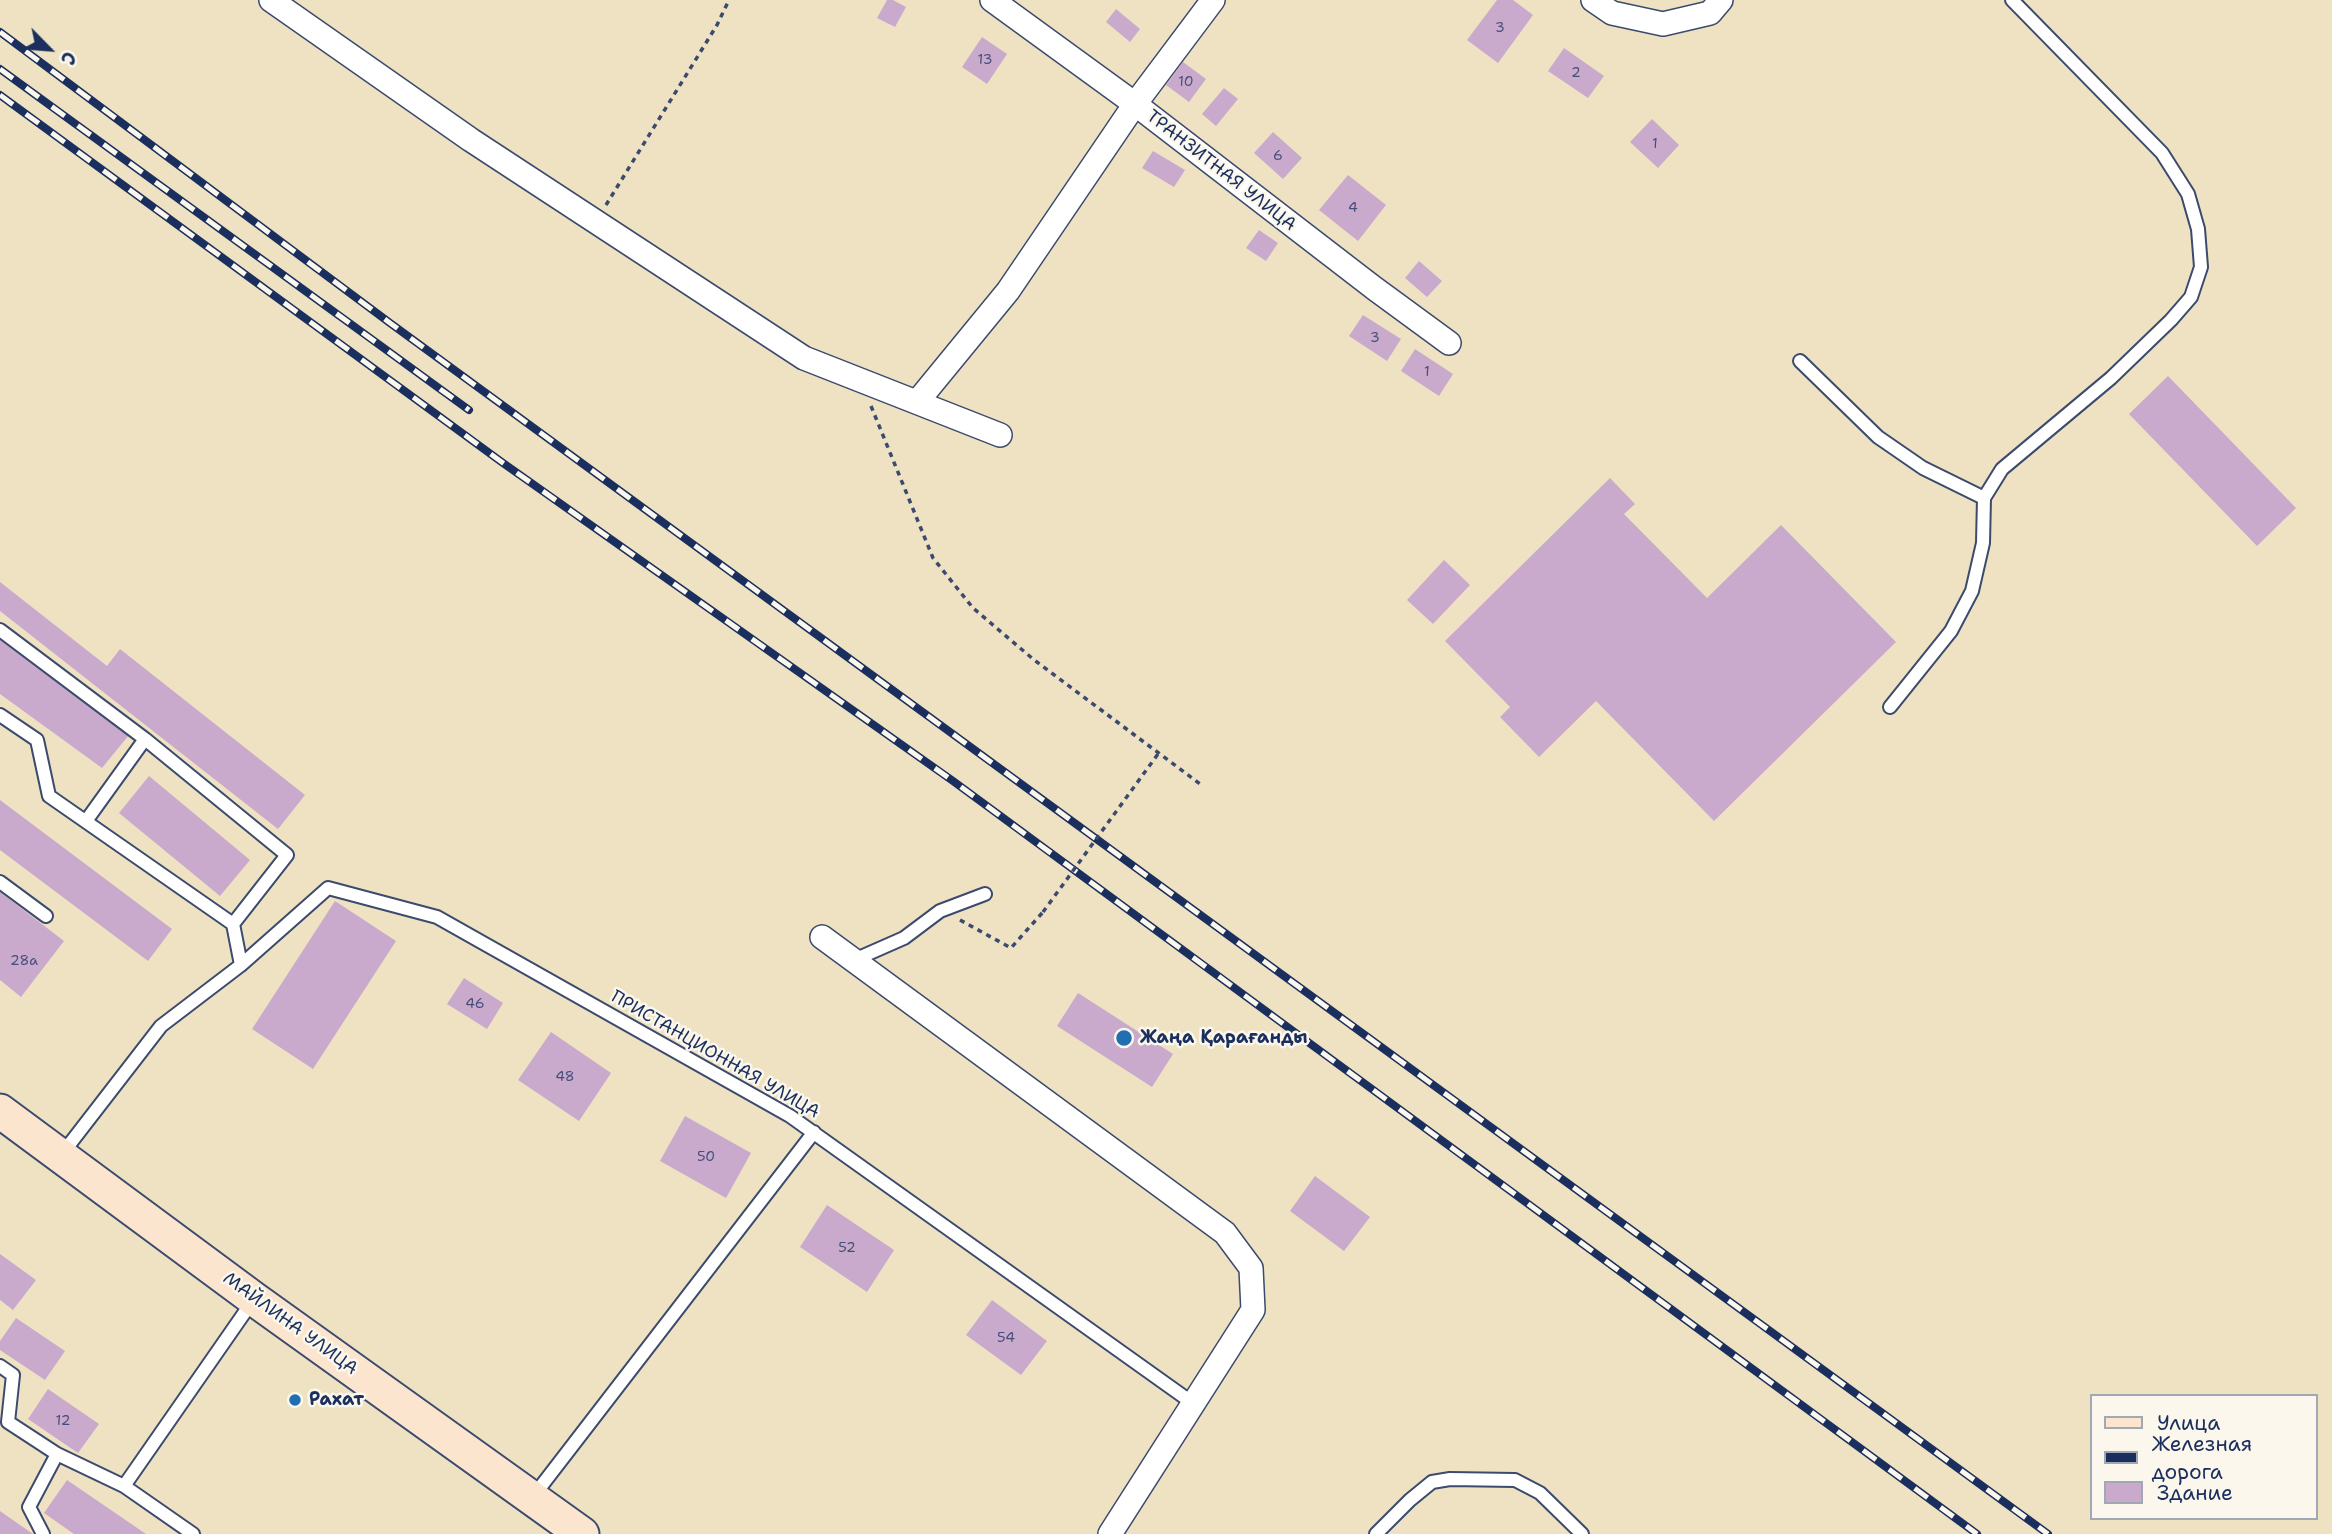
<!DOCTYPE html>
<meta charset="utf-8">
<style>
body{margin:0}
#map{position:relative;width:2332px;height:1534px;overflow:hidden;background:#eee2c3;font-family:"Shantell Sans",sans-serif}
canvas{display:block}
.legend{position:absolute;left:2090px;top:1394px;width:228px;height:126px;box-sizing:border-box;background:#fbf7ec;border:2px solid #a1a7b3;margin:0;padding:9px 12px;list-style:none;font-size:21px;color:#1b2f5e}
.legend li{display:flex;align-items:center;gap:14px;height:35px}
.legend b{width:35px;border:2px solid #a1a7b3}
.north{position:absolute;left:14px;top:14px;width:70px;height:70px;-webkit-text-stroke:5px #fbf7ec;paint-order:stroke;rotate:115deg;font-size:19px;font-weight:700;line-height:28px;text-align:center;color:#1b2f5e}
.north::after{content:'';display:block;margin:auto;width:24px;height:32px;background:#1b2f5e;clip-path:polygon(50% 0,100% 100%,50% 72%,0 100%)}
</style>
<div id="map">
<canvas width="2332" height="1534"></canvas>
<ul class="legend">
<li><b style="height:9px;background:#fce5cf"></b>Улица</li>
<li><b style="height:9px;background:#1b2f5e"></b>Железная дорога</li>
<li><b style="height:19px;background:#c9aacd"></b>Здание</li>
</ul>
<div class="north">С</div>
</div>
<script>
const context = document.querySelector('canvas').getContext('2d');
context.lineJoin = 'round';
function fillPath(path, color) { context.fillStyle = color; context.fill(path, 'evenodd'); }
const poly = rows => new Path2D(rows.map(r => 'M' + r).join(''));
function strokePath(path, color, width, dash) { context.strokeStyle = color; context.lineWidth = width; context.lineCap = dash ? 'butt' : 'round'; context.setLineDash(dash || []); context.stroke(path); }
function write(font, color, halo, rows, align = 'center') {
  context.font = font + ' "Shantell Sans",sans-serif'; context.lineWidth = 5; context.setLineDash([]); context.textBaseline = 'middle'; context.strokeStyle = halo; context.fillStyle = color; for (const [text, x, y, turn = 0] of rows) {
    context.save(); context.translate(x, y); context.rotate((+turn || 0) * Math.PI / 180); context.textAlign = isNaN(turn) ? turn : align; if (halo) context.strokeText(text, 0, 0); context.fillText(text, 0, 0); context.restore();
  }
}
fillPath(poly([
 [887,0,893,0,906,7,895,27,877,18],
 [1497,0,1513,0,1533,15,1498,63,1467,40],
 [1116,9,1140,29,1130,42,1106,22],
 [982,37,1007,54,987,84,962,67],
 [1564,48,1604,76,1588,98,1548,71],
 [1183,62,1206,79,1189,102,1166,85],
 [1224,88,1238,99,1216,126,1202,114],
 [1652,119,1679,145,1658,168,1630,142],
 [1273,132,1302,158,1283,179,1254,153],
 [1153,151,1185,170,1174,187,1142,168],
 [1348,175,1386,205,1358,241,1319,210],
 [1259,230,1278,243,1266,261,1246,248],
 [1419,261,1442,281,1427,297,1405,278],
 [1363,315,1401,339,1387,361,1349,336],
 [1415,349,1453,374,1439,396,1401,371],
 [2168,376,2296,508,2257,546,2129,414],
 [1610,478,1635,504,1624,514,1707,598,1781,525,1896,642,1714,821,1596,701,1539,757,1500,717,1510,707,1445,641],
 [1444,560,1470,585,1433,624,1407,600],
 [0,582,107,666,120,649,305,795,278,829,0,611],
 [0,638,129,735,102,768,0,694],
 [149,776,250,860,220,896,119,813],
 [0,800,172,929,148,961,0,850],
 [0,892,64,941,21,997,0,980],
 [335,901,396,941,313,1069,252,1029],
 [464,978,503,1003,487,1029,447,1004],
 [1078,993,1173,1054,1152,1087,1057,1026],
 [551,1032,611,1073,579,1121,518,1080],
 [685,1116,751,1153,726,1198,660,1161],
 [1315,1176,1370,1217,1344,1251,1290,1211],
 [827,1205,894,1250,867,1292,800,1247],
 [0,1254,36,1280,13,1310,0,1300],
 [992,1300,1047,1341,1021,1375,966,1335],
 [16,1318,65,1351,45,1380,0,1350,0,1341],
 [48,1389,99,1424,78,1453,28,1419],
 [67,1480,146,1534,74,1534,44,1513],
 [0,1511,33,1534,0,1534]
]), '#c9aacd');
const lane = poly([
 [1800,361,1878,437,1923,468,1984,498],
 [0,630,145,739,287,855,233,924],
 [1890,707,1951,631,1972,591,1983,543,1984,498,2002,469,2111,378,2171,320,2191,297,2201,267,2198,229,2188,194,2162,153,2012,0],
 [0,715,37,740,49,796,233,924,241,965],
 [86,821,145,739],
 [0,882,46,916],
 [854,960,904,938,940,911,985,894],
 [62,1154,161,1026,241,965,328,888,437,917,790,1116,1194,1404],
 [0,1366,13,1375,8,1422,57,1454,124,1486],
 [532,1498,814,1132],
 [43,1534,29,1507,57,1454],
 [193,1534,124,1486,254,1299],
 [1376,1534,1410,1500,1432,1482,1450,1479,1515,1480,1540,1493,1582,1534]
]);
const street = poly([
 [271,0,471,140,804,358,1000,435],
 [992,0,1135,104,1374,288,1449,343],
 [1593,0,1612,13,1663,24,1710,13,1721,0],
 [917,402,1008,291,1135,104,1213,0],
 [822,937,1225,1233,1251,1268,1253,1310,1110,1534]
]);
const secondary = poly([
 [0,1111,254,1299,582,1534]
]);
strokePath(lane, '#3b4a6d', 16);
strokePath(street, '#3b4a6d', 26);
strokePath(secondary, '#3b4a6d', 37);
strokePath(poly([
 [606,205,717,25,729,0],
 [871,406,933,558,973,608,1033,659,1200,784],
 [960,920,1011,948,1043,912]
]), '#3b4a6d', 3.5, [5, 5]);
strokePath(lane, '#fff', 12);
strokePath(street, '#fff', 23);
strokePath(secondary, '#fce5cf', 33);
const rail = poly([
 [0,32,390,323,2048,1534],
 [0,69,469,410],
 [0,95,503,463,953,781,1977,1534]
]);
strokePath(rail, '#1b2f5e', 8);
strokePath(rail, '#fbf7ec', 5, [16]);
strokePath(poly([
 [1043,912,1158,754]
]), '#3b4a6d', 3.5, [5, 5]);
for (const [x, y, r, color] of [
 [1124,1038,9,"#1f6fb2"],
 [295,1400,7,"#1f6fb2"]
]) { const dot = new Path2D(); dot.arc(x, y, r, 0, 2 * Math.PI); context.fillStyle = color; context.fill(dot); strokePath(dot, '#fbf7ec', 2.5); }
write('14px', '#464e7a', null, [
 ["3",1500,28],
 ["13",985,60],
 ["2",1576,73],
 ["10",1186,82],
 ["1",1655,144],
 ["6",1278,156],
 ["4",1353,208],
 ["3",1375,338],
 ["1",1427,372],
 ["28а",24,961],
 ["46",475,1004],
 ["48",565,1077],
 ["50",706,1157],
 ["52",847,1248],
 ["54",1006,1338],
 ["12",63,1421]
]);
write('18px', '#1b2f5e', '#fbf7ec', [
 ["ТРАНЗИТНАЯ УЛИЦА",1221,171,38],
 ["ПРИСТАНЦИОННАЯ УЛИЦА",715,1055,30],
 ["МАЙЛИНА УЛИЦА",290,1324,36]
]);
write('bold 18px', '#1b2f5e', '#fbf7ec', [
 ["Жаңа Қарағанды",1140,1038],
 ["Рахат",309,1400]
], 'left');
</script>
